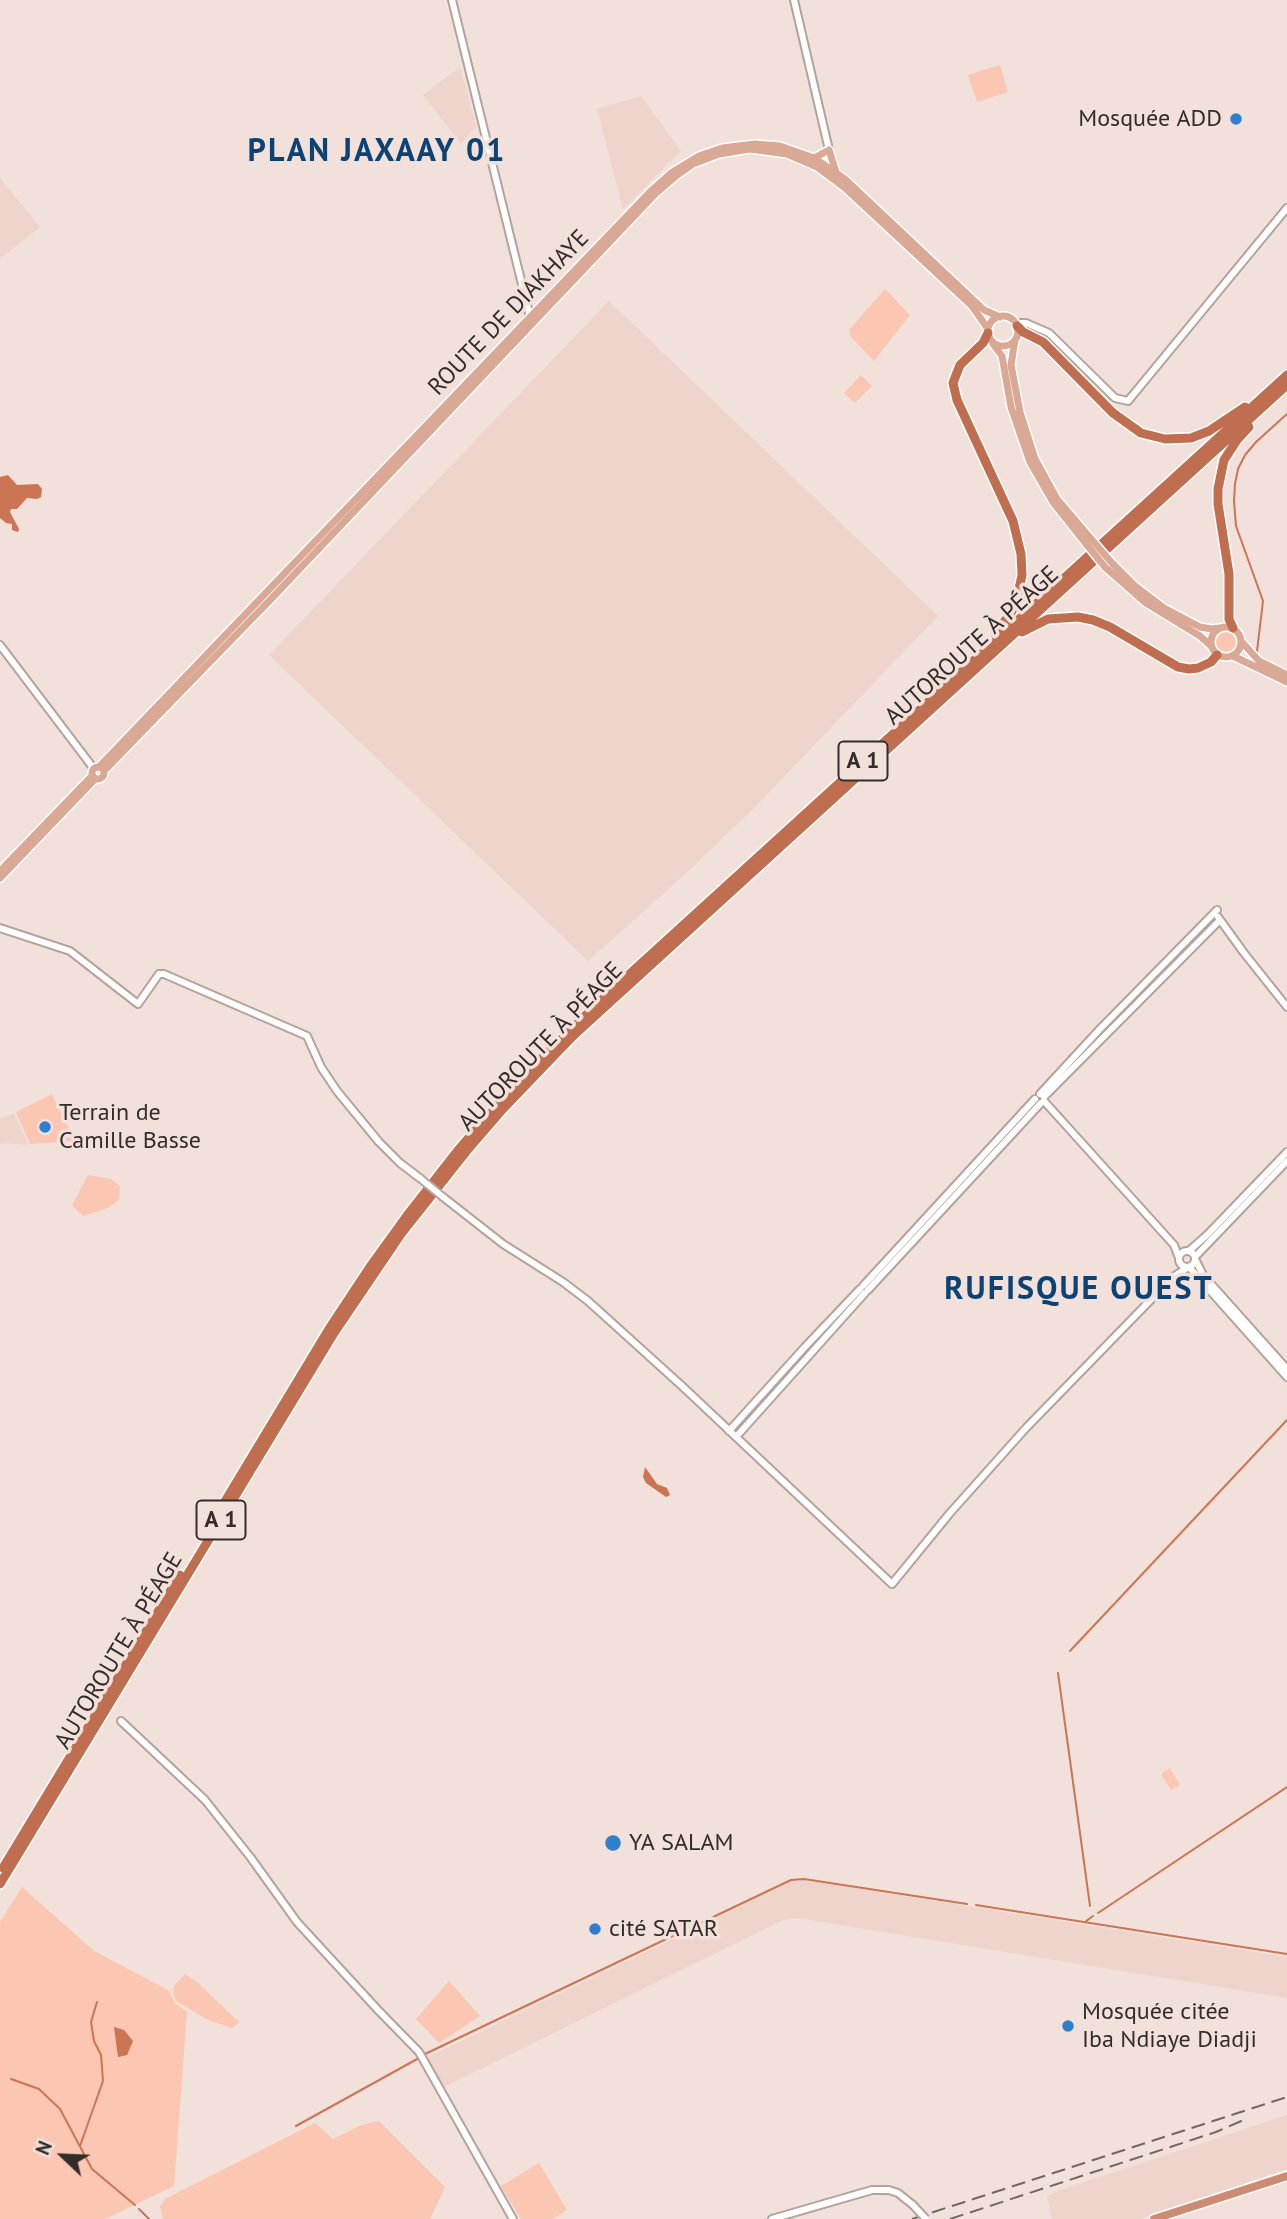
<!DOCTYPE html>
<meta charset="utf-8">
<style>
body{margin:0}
#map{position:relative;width:1287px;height:2219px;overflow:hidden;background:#f2e0da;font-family:"PT Sans",sans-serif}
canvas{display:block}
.north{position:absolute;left:28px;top:2121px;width:70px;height:70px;-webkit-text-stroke:5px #f2e0da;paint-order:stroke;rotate:293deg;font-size:19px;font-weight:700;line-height:28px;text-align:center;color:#332c2a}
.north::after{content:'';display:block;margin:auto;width:24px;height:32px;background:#332c2a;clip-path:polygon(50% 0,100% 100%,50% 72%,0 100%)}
</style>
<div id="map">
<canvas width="1287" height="2219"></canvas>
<div class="north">N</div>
</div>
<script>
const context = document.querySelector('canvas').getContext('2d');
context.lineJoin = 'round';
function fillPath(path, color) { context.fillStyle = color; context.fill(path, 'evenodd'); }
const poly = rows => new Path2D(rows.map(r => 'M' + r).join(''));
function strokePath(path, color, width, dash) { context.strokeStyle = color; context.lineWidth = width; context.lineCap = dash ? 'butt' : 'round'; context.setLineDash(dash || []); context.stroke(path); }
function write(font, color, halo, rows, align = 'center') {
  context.font = font + ' "PT Sans",sans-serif'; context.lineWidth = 7; context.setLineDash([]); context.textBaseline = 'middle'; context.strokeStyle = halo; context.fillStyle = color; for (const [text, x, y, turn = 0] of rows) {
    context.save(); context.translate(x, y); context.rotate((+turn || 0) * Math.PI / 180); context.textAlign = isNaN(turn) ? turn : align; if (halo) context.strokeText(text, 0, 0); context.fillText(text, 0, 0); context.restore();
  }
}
fillPath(poly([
 [460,67,476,126,461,144,423,95],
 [641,96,681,151,623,209,597,109],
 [0,178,40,227,1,258,0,256],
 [609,301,938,616,753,809,682,877,588,961,269,655],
 [14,1113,29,1145,6,1143,0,1144,0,1119],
 [803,1880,1287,1957,1287,1998,797,1918,783,1920,442,2088,426,2058,793,1881],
 [1287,2115,1287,2169,1139,2219,1052,2219,1047,2196,1060,2190]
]), '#eed4cb');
fillPath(poly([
 [1000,65,1008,92,977,102,968,75],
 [885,289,910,315,874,361,851,337,849,330],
 [861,375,872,386,855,403,844,393],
 '1214 642a12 12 0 1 1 24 0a12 12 0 1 1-24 0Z',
 [52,1094,75,1141,30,1144,16,1112],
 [88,1175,111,1179,120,1186,119,1200,108,1208,83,1216,72,1205],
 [1170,1768,1180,1785,1171,1790,1161,1774],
 [22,1887,94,1951,168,1990,175,2003,187,2012,174,2186,105,2219,0,2219,0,1922],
 [185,1974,197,1982,239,2022,232,2028,208,2020,176,2001,173,1994,174,1986],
 [449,1981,480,2016,439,2043,416,2019],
 [379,2121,445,2187,430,2219,163,2219,160,2207,165,2199,315,2123,333,2139,359,2126],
 [539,2163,567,2210,553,2219,521,2219,501,2186]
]), '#fbc6b2');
fillPath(poly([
 [8,475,17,485,38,484,42,489,41,497,37,499,27,498,17,509,11,509,10,512,19,529,18,532,12,530,12,524,6,523,0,518,0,477],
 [645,1467,657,1484,667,1488,670,1495,666,1497,646,1483,643,1477],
 [114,2027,124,2030,133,2041,127,2055,118,2057]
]), '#cb7554');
strokePath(poly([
 [1257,651,1263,601,1236,526,1234,501,1235,484,1238,469,1245,455,1256,442,1287,414],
 [1070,1651,1287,1420],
 [1058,1673,1090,1906],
 [976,1905,1287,1954],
 [1098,1913,1287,1787],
 [1085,1922,1093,1916],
 [690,1928,791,1880,804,1879,967,1904],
 [425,2054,683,1931],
 [11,2079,39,2089,60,2109,92,2169,135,2205],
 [296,2126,419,2058],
 [80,2146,103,2081,101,2055,94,2041,91,2022,97,2002],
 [139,2209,149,2219]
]), '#cb7554', 2);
const tertiary = poly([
 [452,0,531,321],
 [794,0,829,150,824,168],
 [1015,323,1026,323,1049,333,1115,398,1128,401,1287,208],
 [0,645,94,769],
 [1218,917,1244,953,1287,1007],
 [0,928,70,951,138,1004,159,974,164,974,307,1036,321,1067,337,1091,379,1142,400,1163,421,1179],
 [1040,1094,1099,1030,1217,910],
 [1044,1097,1219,921],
 [1044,1101,1174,1245,1179,1258],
 [443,1197,503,1244,563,1282,588,1301,682,1386,892,1584,950,1513,1026,1428,1173,1277,1187,1268],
 '1179 1259a8 8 0 1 1 16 0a8 8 0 1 1-16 0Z',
 [1189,1251,1208,1234,1287,1152],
 [1195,1257,1287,1161],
 [1195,1259,1203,1275,1287,1369],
 [1189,1267,1287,1377],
 [863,1286,1035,1099],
 [868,1290,1041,1103],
 [729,1431,804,1348,860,1289],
 [736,1437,865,1293],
 [121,1721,205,1800,251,1858,297,1922,378,2010,419,2052,513,2219],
 [772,2219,872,2190,889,2190,898,2193,913,2205]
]);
const primary = poly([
 [814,158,829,150,836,172],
 '988 331a15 15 0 1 1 30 0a15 15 0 1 1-30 0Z',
 [1015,340,1011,365,1020,412,1035,459,1057,499,1092,540],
 [993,344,1002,356,1011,407,1030,462,1053,502,1087,545],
 [1112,563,1135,586,1164,608,1200,627,1212,629,1220,628],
 [1105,567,1146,603,1200,636,1211,646],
 '1211 642a15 15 0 1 1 30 0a15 15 0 1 1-30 0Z',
 [1241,641,1259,661,1287,675],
 [1233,656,1287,682],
 [99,767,651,191,671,173,699,156,722,148,755,144,780,146,814,158,846,180,984,310,1000,317],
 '92 773a6 6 0 1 1 12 0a6 6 0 1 1-12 0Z',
 [104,771,272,598,656,193,676,176,693,164,719,154,750,149,787,154,817,167,845,188,972,306,988,329],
 [0,871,90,778],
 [0,878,95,779]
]);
const trunk = poly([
 [1154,2219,1287,2176]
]);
const motorway = poly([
 [1017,326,1023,332,1043,342,1113,413,1141,433,1165,439,1191,438,1209,431,1245,407],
 [988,333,983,343,960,365,953,383,957,400,1013,521,1021,554,1022,575,1017,599,1012,611,995,634],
 [1233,628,1229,619,1229,574,1218,504,1218,489,1224,460,1237,440,1249,427],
 [1022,632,1048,619,1078,617,1093,620,1110,627,1178,667,1189,669,1198,668,1211,662,1217,655],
 [224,1503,329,1329,370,1267,409,1213,459,1149,529,1070,612,990,1287,375],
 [3,1868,180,1575],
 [0,1884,334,1333,401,1234,469,1148,501,1111,573,1036,1287,385]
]);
strokePath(tertiary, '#b4a39d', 10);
strokePath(primary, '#fff', 10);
strokePath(trunk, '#fff', 11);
strokePath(motorway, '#fff', 12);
strokePath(tertiary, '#fff', 6);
strokePath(primary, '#d9a996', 7);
strokePath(trunk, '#cc8c73', 8);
strokePath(motorway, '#bf6f50', 9);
strokePath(poly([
 [912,2219,1287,2097],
 [950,2219,1216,2132,1248,2118]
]), '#726764', 2, [14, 7]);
const tertiaryBridge = poly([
 [421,1179,443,1197],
 [913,2205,926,2219]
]);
const primaryBridge = poly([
 [1092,540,1112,563],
 [1087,545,1105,567]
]);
strokePath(tertiaryBridge, '#b4a39d', 10, []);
strokePath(primaryBridge, '#fff', 10, []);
strokePath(tertiaryBridge, '#fff', 6);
strokePath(primaryBridge, '#d9a996', 7);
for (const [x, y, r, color] of [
 [1236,119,7,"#2e7fce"],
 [45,1127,7,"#2e7fce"],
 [613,1843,9,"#2e7fce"],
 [595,1929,7,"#2e7fce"],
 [1068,2026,7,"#2e7fce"]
]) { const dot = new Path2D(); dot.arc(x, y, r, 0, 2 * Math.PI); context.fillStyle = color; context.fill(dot); strokePath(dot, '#f2e0da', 2.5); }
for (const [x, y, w] of [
 [863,761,49],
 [221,1520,49]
]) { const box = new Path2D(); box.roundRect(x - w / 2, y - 19.5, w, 39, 5); context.fillStyle = '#f2e0da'; context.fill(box); strokePath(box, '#332c2a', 2); }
write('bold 23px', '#332c2a', null, [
 ["A 1",863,761],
 ["A 1",221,1520]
]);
write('24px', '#332c2a', '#f2e0da', [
 ["Mosquée ADD",1222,119,"right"],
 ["Terrain de",59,1113],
 ["Camille Basse",59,1141],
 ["YA SALAM",629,1843],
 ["cité SATAR",609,1929],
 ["Mosquée citée",1082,2012],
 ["Iba Ndiaye Diadji",1082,2040]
], 'left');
write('24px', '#332c2a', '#f2e0da', [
 ["ROUTE DE DIAKHAYE",509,313,-46],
 ["AUTOROUTE À PÉAGE",972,646,-42],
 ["AUTOROUTE À PÉAGE",541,1047,-46],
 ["AUTOROUTE À PÉAGE",119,1651,-59]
]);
context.letterSpacing = '2px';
write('bold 32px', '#0d4274', '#f2e0da', [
 ["PLAN JAXAAY 01",377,152],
 ["RUFISQUE OUEST",1079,1290]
]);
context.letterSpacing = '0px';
</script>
